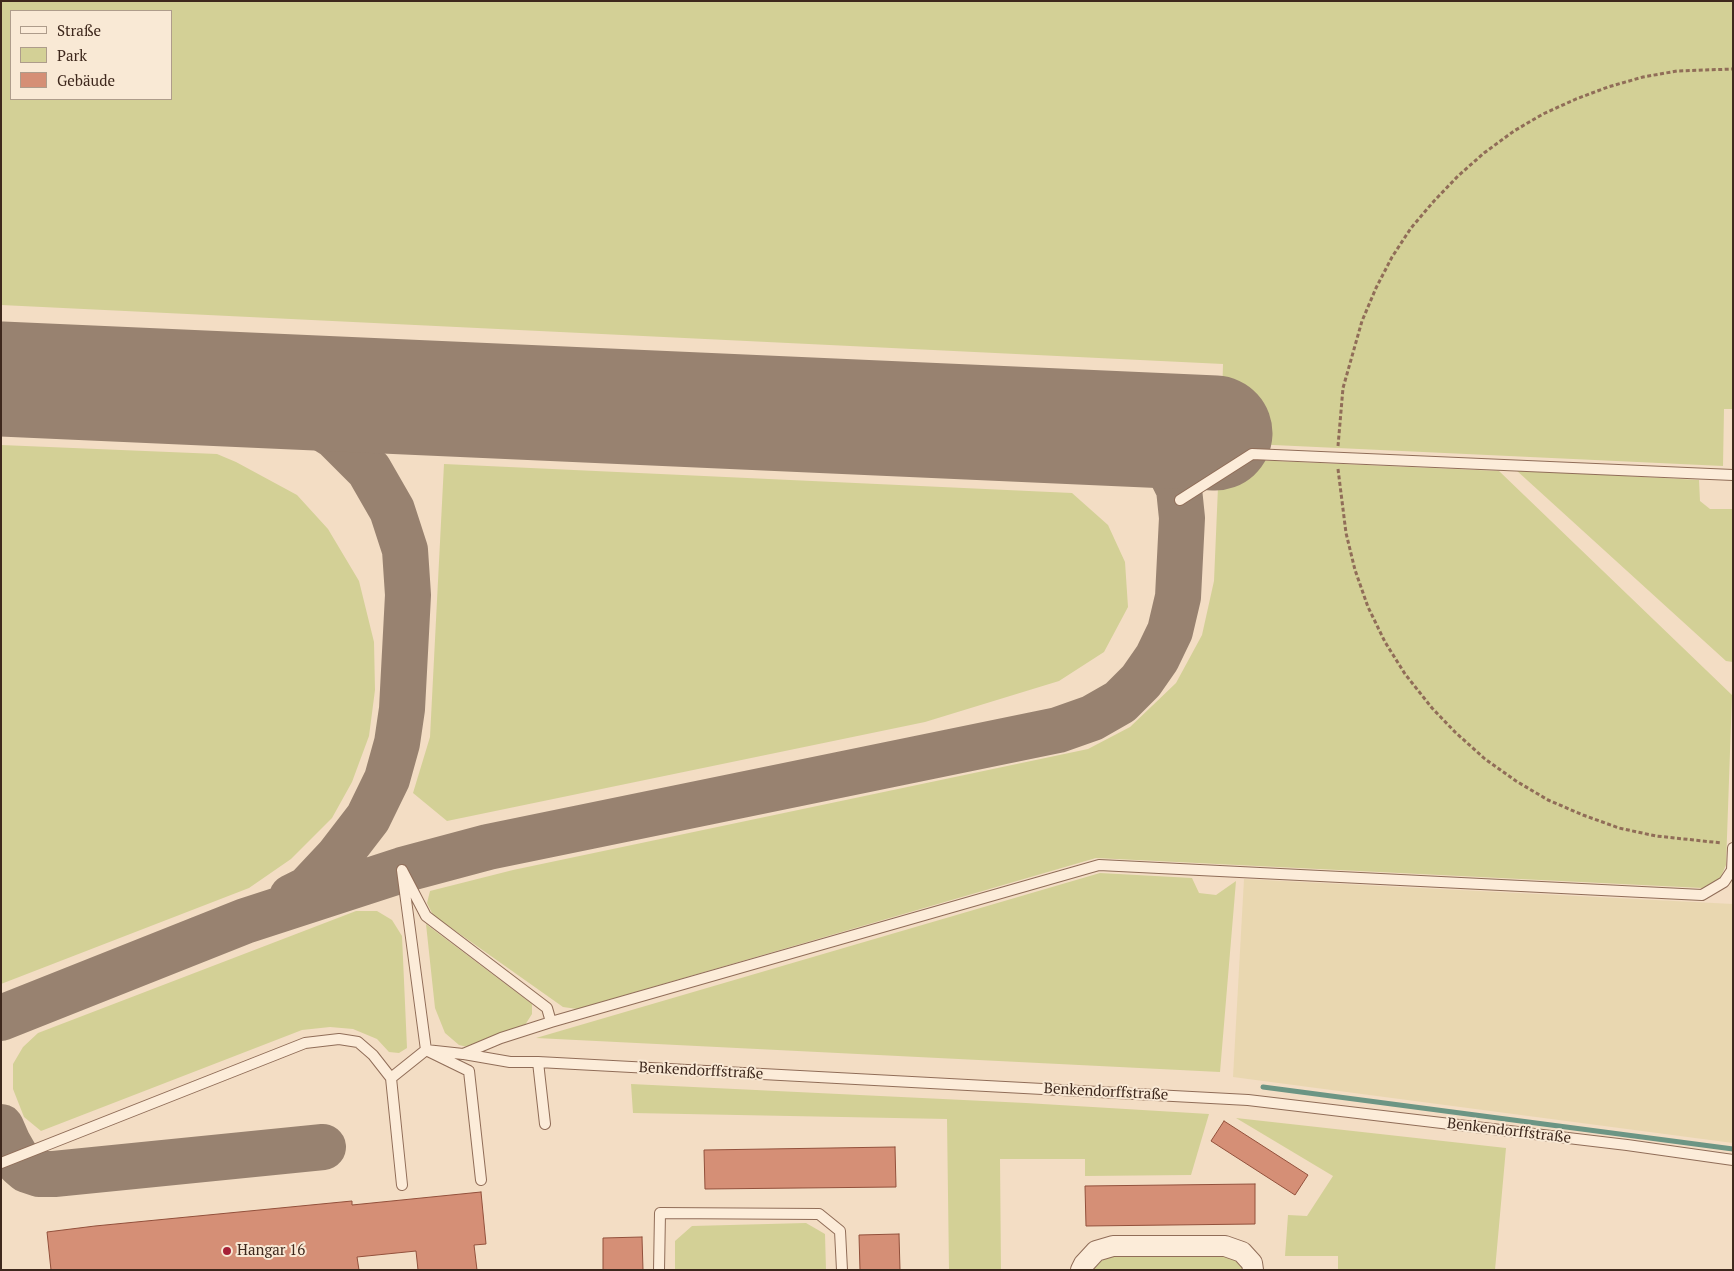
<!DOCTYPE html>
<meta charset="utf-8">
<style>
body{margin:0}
#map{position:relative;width:1734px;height:1271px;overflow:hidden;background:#f3ddc4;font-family:"PT Serif",serif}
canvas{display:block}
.frame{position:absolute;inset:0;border:2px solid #3e281d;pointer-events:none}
.legend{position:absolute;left:10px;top:10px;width:162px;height:90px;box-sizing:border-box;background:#f9e9d5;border:1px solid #ae9c8b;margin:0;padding:6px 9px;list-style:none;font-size:15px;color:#3e281d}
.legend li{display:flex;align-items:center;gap:10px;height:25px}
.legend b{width:25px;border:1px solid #ae9c8b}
</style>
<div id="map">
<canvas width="1734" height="1271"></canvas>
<div class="frame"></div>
<ul class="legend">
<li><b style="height:6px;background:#fcecd9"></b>Straße</li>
<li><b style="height:14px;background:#d3d096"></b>Park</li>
<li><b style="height:14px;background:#d58f76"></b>Gebäude</li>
</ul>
</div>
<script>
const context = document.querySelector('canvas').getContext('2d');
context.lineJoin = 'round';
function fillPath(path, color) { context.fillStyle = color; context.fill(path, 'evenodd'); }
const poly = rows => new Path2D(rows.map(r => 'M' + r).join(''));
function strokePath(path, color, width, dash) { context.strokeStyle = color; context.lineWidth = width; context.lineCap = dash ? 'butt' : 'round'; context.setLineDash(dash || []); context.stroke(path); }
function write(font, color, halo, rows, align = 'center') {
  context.font = font + ' "PT Serif",serif'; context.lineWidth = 4; context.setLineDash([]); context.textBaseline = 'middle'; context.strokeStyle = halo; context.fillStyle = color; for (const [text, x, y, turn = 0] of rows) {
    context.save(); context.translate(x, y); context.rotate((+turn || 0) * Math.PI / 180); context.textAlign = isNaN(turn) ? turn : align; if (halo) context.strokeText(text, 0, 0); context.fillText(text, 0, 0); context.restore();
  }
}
fillPath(poly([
 [1244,879,1733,904,1733,1143,1233,1077]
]), '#e9d7b0');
fillPath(poly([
 [1,1,1733,1,1733,409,1724,409,1723,466,1252,444,1220,470,1223,364,1,305],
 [11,11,171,11,171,99,11,99],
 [1,445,217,454,236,462,297,495,328,529,359,581,374,642,375,690,369,736,352,782,332,818,291,859,249,888,1,984],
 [1253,460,1499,471,1732,695,1726,865,1720,879,1702,888,1096,858,577,1009,563,1007,433,915,427,903,430,891,513,870,1088,749,1130,727,1176,683,1202,635,1214,581,1218,487],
 [444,464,1072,493,1108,525,1125,562,1128,607,1104,652,1059,681,925,722,447,821,413,793,430,737],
 [1516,470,1699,480,1700,501,1710,509,1733,509,1733,662,1726,661],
 [1100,873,1192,878,1199,893,1216,895,1236,881,1220,1072,536,1038],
 [356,911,377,911,392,920,402,936,407,1048,399,1053,389,1052,377,1039,353,1029,330,1027,302,1030,41,1131,24,1117,13,1089,13,1064,23,1047,38,1033],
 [426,924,532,1004,532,1014,525,1025,489,1037,467,1047,459,1045,445,1033,435,1008],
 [631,1084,1026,1103,1209,1114,1191,1175,1085,1176,1085,1159,1000,1159,1001,1270,949,1270,947,1119,633,1113],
 [1236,1118,1506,1148,1495,1270,1338,1270,1338,1256,1285,1256,1288,1215,1307,1216,1333,1176],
 [806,1223,825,1234,826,1270,675,1270,675,1241,692,1226],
 [1223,1253,1242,1264,1245,1270,1092,1270,1096,1264,1114,1254]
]), '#d3d096');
strokePath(poly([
 [1263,1087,1733,1149]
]), '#6c9584', 5);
strokePath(poly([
 [208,388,255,398,295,411,335,436,369,470,392,510,405,550,408,595,402,709,397,743,387,779,368,818,338,857,308,889,292,897],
 [1,1018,245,921,402,870,488,847,1058,730,1092,718,1120,702,1141,681,1157,658,1170,631,1178,597,1182,518,1179,489,1165,461,1139,430],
 [1,1127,8,1143,20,1164,27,1170,39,1174,54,1174,323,1147]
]), '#988270', 46);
strokePath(poly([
 [1,379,1215,433]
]), '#988270', 115);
const building = poly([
 [1224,1121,1308,1175,1295,1195,1211,1141,1224,1121],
 [895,1147,896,1187,705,1189,704,1150,895,1147],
 [1255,1184,1255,1224,1086,1226,1085,1186,1255,1184],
 [481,1192,486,1244,474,1245,477,1270,418,1270,416,1251,357,1257,359,1270,51,1270,47,1232,95,1226,352,1201,352,1205,481,1192],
 [899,1234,900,1270,860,1270,859,1235,899,1234],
 [642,1237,643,1270,603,1270,603,1238,642,1237]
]);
fillPath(building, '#d58f76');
strokePath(building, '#92503b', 1);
const lane = poly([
 [1180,500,1252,454,1733,475],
 [464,1054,510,1062,538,1062,1248,1100,1627,1145,1733,1160],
 [538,1062,545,1124],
 [391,1078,402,1185],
 [1,1163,305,1043,339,1039,358,1042,373,1055,391,1078,426,1050,463,1054,501,1038,551,1022,1099,865,1702,895,1724,882,1732,870,1733,848],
 [481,1180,469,1071,426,1050,402,870,426,916,547,1008,551,1022],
 [659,1270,660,1213,819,1214,840,1231,842,1270]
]);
const street = poly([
 [1081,1270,1084,1264,1096,1251,1113,1246,1225,1246,1242,1252,1252,1263,1253,1270]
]);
strokePath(lane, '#906d58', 12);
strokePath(street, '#906d58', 22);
strokePath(poly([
 [1338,446,1343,388,1362,321,1376,288,1392,257,1411,228,1434,201,1458,176,1484,153,1514,131,1543,114,1576,99,1608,87,1643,77,1677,71,1733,69],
 [1338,469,1346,533,1355,570,1368,607,1385,642,1405,674,1432,708,1455,732,1485,759,1516,781,1548,800,1583,815,1619,828,1656,836,1722,843]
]), '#906d58', 3, [4, 2.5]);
strokePath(lane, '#fcecd9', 10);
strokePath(street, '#fcecd9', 20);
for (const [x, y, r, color] of [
 [227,1251,5,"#a62137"]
]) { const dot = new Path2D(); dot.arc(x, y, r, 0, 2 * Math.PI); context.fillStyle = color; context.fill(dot); strokePath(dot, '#f9e9d5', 2); }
write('15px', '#3e281d', '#f9e9d5', [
 ["Benkendorffstraße",701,1071,3],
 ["Benkendorffstraße",1106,1092,3],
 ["Benkendorffstraße",1509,1131,7]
]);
write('15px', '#3e281d', '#f9e9d5', [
 ["Hangar 16",237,1251]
], 'left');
</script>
